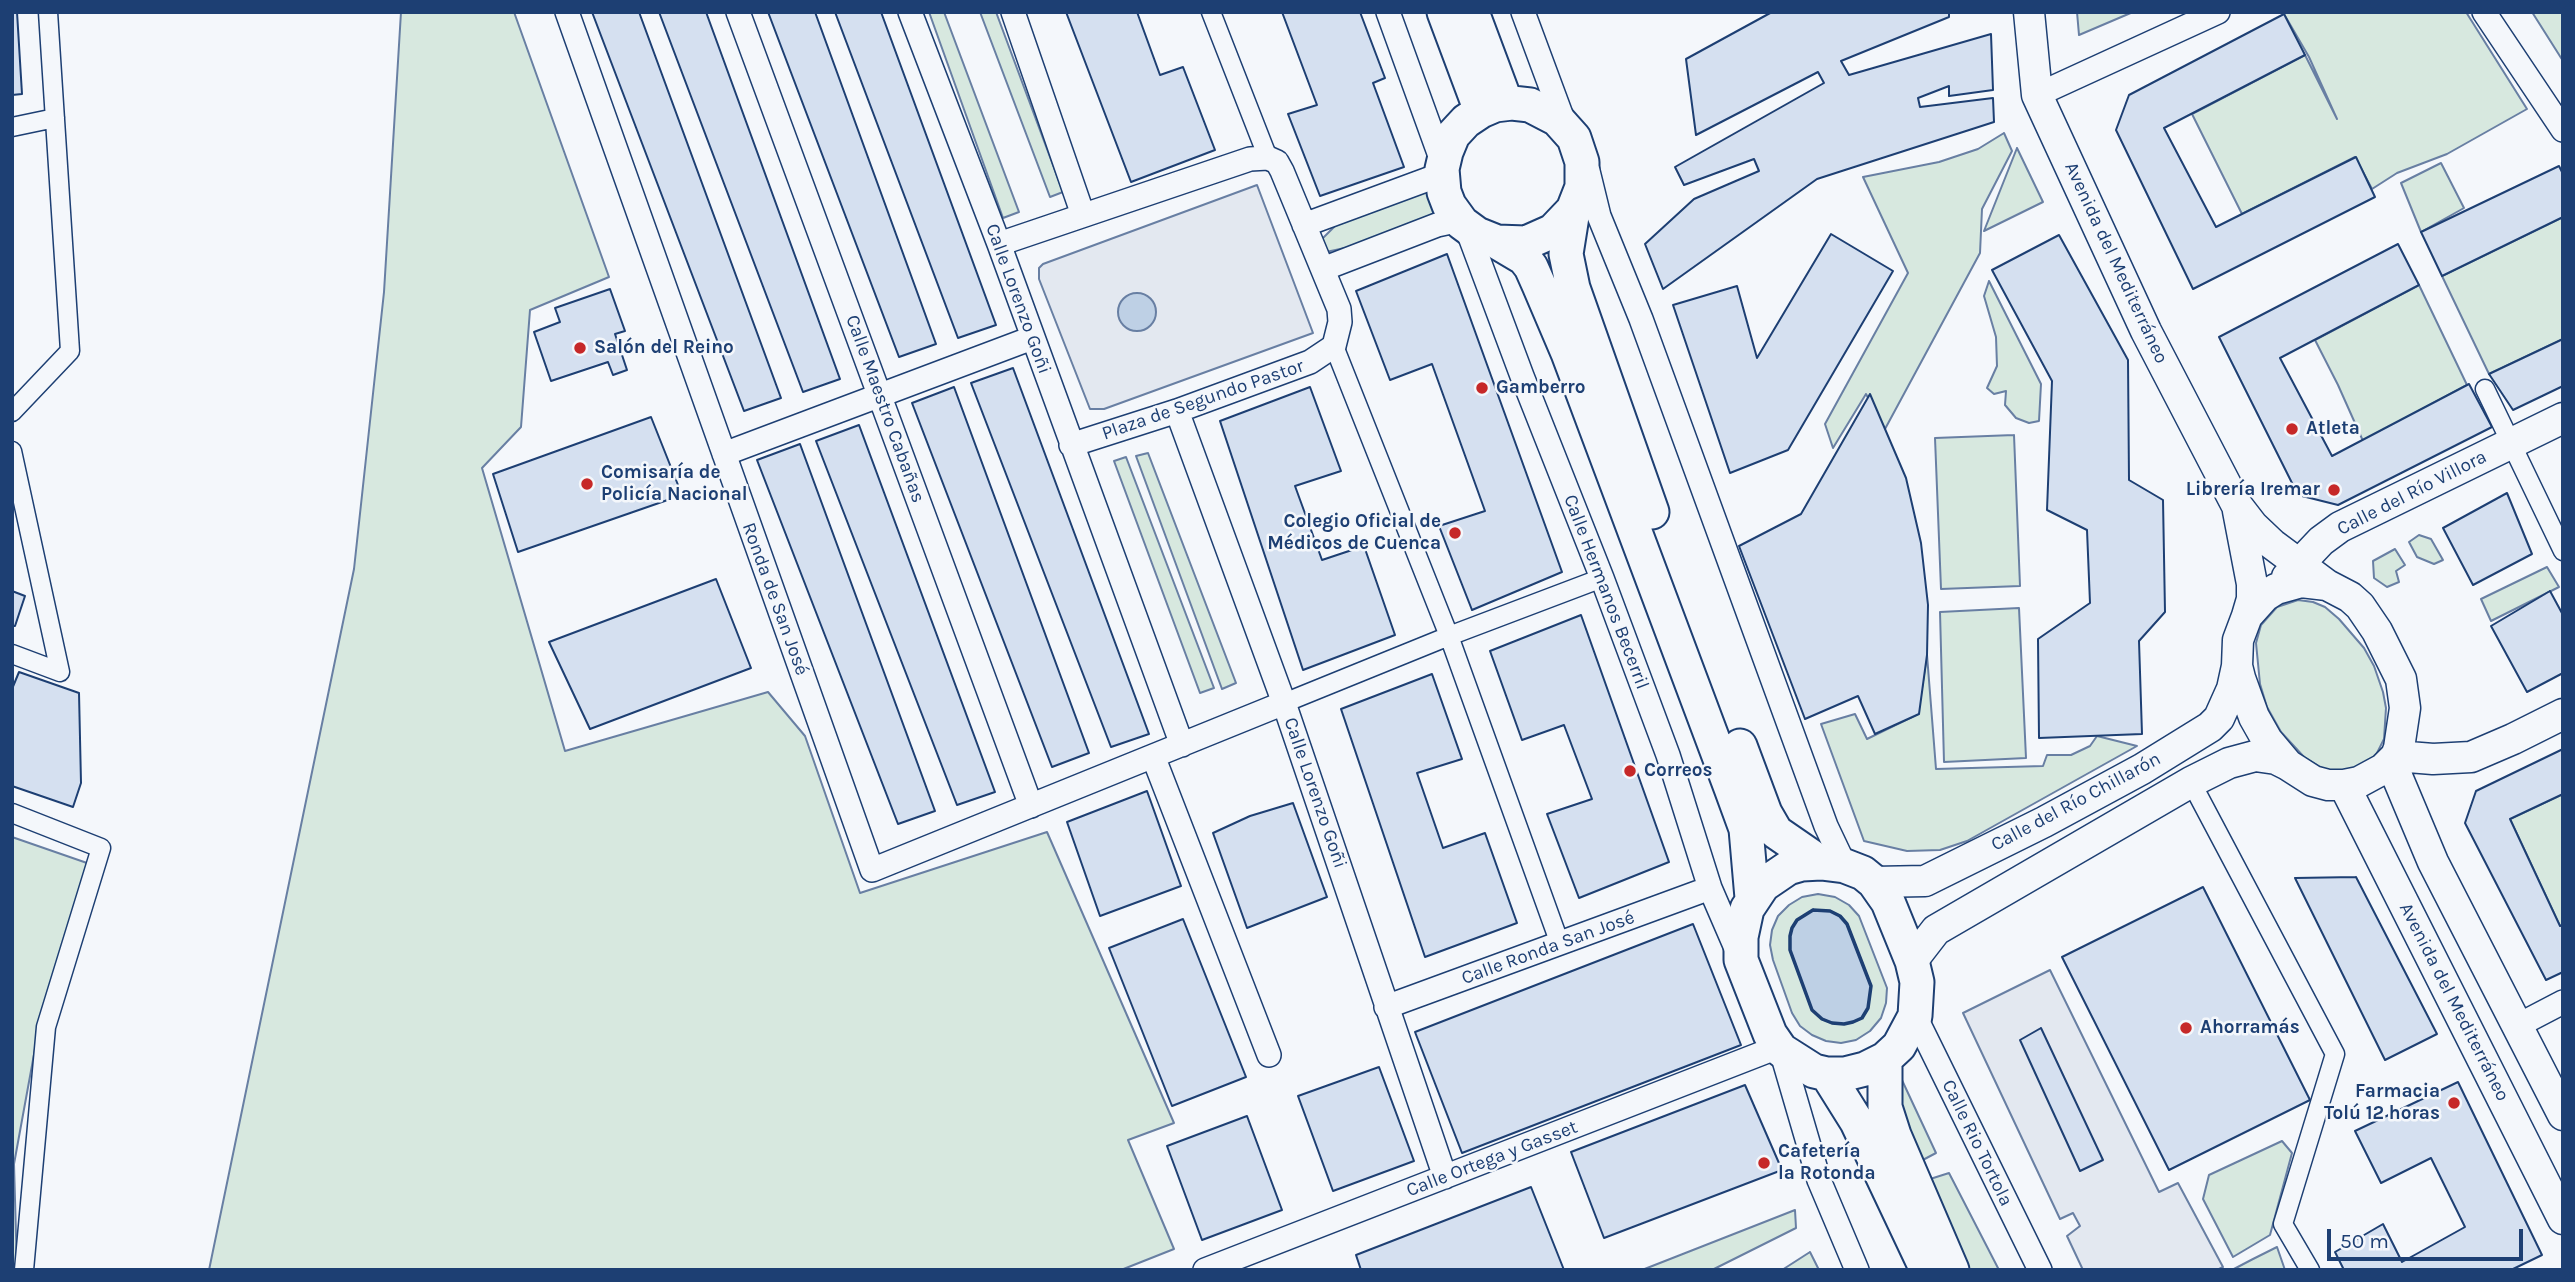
<!DOCTYPE html>
<meta charset="utf-8">
<style>
body{margin:0}
#map{position:relative;width:2575px;height:1282px;overflow:hidden;background:#f4f7fb;font-family:Karla,sans-serif}
canvas{display:block}
.frame{position:absolute;inset:0;border:14px solid #1d3f73;pointer-events:none}
.scale{position:absolute;left:2327px;top:1229px;width:196px;height:32px;box-sizing:border-box;border:4px solid #1d3f73;border-top:0;padding-left:9px;font-size:21px;line-height:24px;white-space:nowrap;color:#1d3f73;-webkit-text-stroke:5px #f4f7fb;paint-order:stroke}
</style>
<div id="map">
<canvas width="2575" height="1282"></canvas>
<div class="frame"></div>
<div class="scale">50 m</div>
</div>
<script>
const context = document.querySelector('canvas').getContext('2d');
context.lineJoin = 'round';
function fillPath(path, color) { context.fillStyle = color; context.fill(path, 'evenodd'); }
const poly = rows => new Path2D(rows.map(r => 'M' + r).join(''));
function strokePath(path, color, width, dash) { context.strokeStyle = color; context.lineWidth = width; context.lineCap = dash ? 'butt' : 'round'; context.setLineDash(dash || []); context.stroke(path); }
function write(font, color, halo, rows, align = 'center') {
  context.font = font + ' Karla,sans-serif'; context.lineWidth = 5; context.setLineDash([]); context.textBaseline = 'middle'; context.strokeStyle = halo; context.fillStyle = color; for (const [text, x, y, turn = 0] of rows) {
    context.save(); context.translate(x, y); context.rotate((+turn || 0) * Math.PI / 180); context.textAlign = isNaN(turn) ? turn : align; if (halo) context.strokeText(text, 0, 0); context.fillText(text, 0, 0); context.restore();
  }
}
const green = poly([
 [401,12,514,12,609,277,530,310,521,427,482,468,565,751,768,692,805,736,860,893,1047,832,1174,1123,1128,1140,1174,1249,1121,1270,209,1270,354,569,384,292,401,12],
 [929,12,944,12,1019,212,1003,218,929,12],
 [980,12,996,12,1063,192,1050,197,980,12],
 [2077,12,2133,12,2079,35,2077,12],
 [2287,12,2466,12,2527,109,2447,154,2397,173,2372,189,2355,157,2242,214,2192,114,2305,55,2337,119,2309,57,2284,14,2287,12],
 [2532,12,2563,12,2563,61,2532,12],
 [2004,133,2012,151,1982,209,1980,253,1885,429,1866,394,1833,448,1825,424,1908,273,1863,177,1939,162,1978,149,2004,133],
 [2017,148,2043,202,1984,231,2017,148],
 [2441,163,2464,208,2421,232,2401,183,2441,163],
 [1426,190,1439,200,1438,209,1426,219,1359,245,1326,252,1320,241,1337,224,1426,190],
 [2563,217,2563,339,2489,374,2442,276,2563,217],
 [1989,281,2041,384,2039,421,2029,423,2016,418,2005,405,2006,391,1994,394,1987,388,1997,366,1996,337,1984,296,1989,281],
 [2419,285,2467,385,2363,441,2338,385,2315,340,2419,285],
 [2014,435,2020,586,1941,589,1935,438,2014,435],
 [1148,453,1236,683,1222,689,1136,456,1148,453],
 [1126,457,1214,688,1200,693,1114,461,1126,457],
 [2419,535,2431,539,2443,560,2434,564,2417,557,2409,542,2419,535],
 [2395,549,2405,565,2396,571,2399,582,2387,587,2374,578,2373,561,2395,549],
 [2547,567,2559,587,2491,621,2481,599,2547,567],
 [2298,600,2313,602,2325,607,2339,619,2364,648,2374,666,2383,692,2386,708,2384,739,2375,757,2353,771,2325,770,2304,757,2281,732,2267,707,2260,684,2256,643,2261,625,2277,607,2298,600],
 [2019,608,2026,758,1944,762,1940,612,2019,608],
 [1927,655,1936,769,2043,766,2047,755,2071,755,2090,746,2097,736,2137,746,1967,841,1940,850,1907,851,1864,841,1821,724,1855,714,1867,739,1918,714,1927,655],
 [2563,794,2563,925,2560,926,2510,819,2563,794],
 [12,837,87,863,41,1016,14,1164,17,1270,12,1270,12,837],
 [1818,894,1835,897,1849,905,1859,916,1887,988,1886,1003,1881,1018,1870,1031,1856,1040,1841,1043,1826,1041,1812,1035,1800,1026,1792,1013,1773,960,1770,945,1772,930,1778,916,1789,905,1802,897,1818,894],
 [1901,1078,1936,1153,1919,1162,1898,1119,1901,1078],
 [2282,1141,2292,1153,2270,1235,2233,1257,2203,1199,2209,1175,2282,1141],
 [1949,1173,1999,1270,1970,1270,1927,1180,1949,1173],
 [1795,1210,1796,1228,1712,1270,1642,1270,1795,1210],
 [2277,1247,2285,1270,2232,1270,2253,1259,2277,1247],
 [1810,1252,1819,1270,1782,1270,1810,1252]
]);
fillPath(green, '#d7e8df');
strokePath(green, '#687fa3', 2);
const parking = poly([
 [1257,185,1313,333,1104,409,1090,409,1039,279,1039,268,1043,264,1257,185],
 [2050,970,2159,1192,2178,1183,2223,1267,2217,1270,2083,1270,2067,1236,2080,1226,2073,1213,2060,1219,1963,1013,2050,970]
]);
fillPath(parking, '#e3e8f0');
strokePath(parking, '#687fa3', 2);
const water = poly([
 '1118 312a19 19 0 1 1 38 0a19 19 0 1 1-38 0Z',
 [1813,910,1830,911,1840,916,1847,924,1871,986,1868,1008,1862,1018,1853,1022,1844,1024,1832,1023,1822,1019,1812,1010,1790,950,1790,936,1792,928,1797,920,1813,910]
]);
fillPath(water, '#bed0e5');
strokePath(water, '#687fa3', 2);
const building = poly([
 [12,12,17,12,22,94,12,95,12,12],
 [592,12,639,12,781,398,744,411,592,12],
 [659,12,706,12,840,379,803,392,659,12],
 [768,12,815,12,936,344,899,357,768,12],
 [835,12,881,12,996,325,958,338,835,12],
 [1066,12,1137,12,1160,75,1183,67,1215,150,1131,182,1066,12],
 [1282,12,1360,12,1385,78,1373,83,1404,167,1320,196,1288,114,1317,105,1282,12],
 [1772,12,1949,12,1949,17,1841,61,1849,75,1991,34,1993,90,1949,96,1949,86,1918,98,1920,107,1993,98,1994,122,1817,179,1663,289,1645,244,1694,199,1759,171,1754,159,1684,185,1675,167,1824,83,1818,72,1696,135,1686,59,1772,12],
 [2284,14,2305,55,2164,128,2216,227,2356,157,2375,197,2193,289,2116,130,2129,95,2284,14],
 [2559,166,2563,174,2563,217,2442,276,2421,232,2559,166],
 [1831,234,1893,271,1788,450,1730,473,1673,305,1737,286,1757,358,1831,234],
 [2059,235,2128,360,2129,480,2163,500,2165,612,2139,641,2142,734,2039,738,2038,639,2090,603,2087,530,2047,510,2052,381,1992,270,2059,235],
 [2398,244,2419,285,2280,358,2332,456,2469,384,2492,427,2338,505,2298,495,2219,337,2398,244],
 [1447,254,1562,572,1472,610,1439,526,1485,511,1432,364,1390,380,1356,291,1447,254],
 [610,289,625,331,615,334,627,370,613,375,608,362,551,381,534,332,560,322,555,308,610,289],
 [2563,339,2563,386,2513,410,2489,374,2563,339],
 [1013,368,1149,734,1111,747,971,383,1013,368],
 [954,387,1089,753,1052,767,912,403,954,387],
 [1310,387,1341,471,1295,486,1322,560,1364,546,1395,635,1303,670,1220,421,1310,387],
 [1870,394,1906,478,1921,543,1928,605,1927,655,1919,714,1875,734,1858,696,1805,719,1739,546,1801,514,1870,394],
 [651,417,682,495,518,552,493,474,651,417],
 [859,425,995,792,957,805,816,441,859,425],
 [800,444,935,811,898,824,757,460,800,444],
 [2507,493,2532,554,2473,585,2443,528,2507,493],
 [716,579,751,668,590,729,549,642,716,579],
 [12,591,25,596,15,626,12,626,12,591],
 [2550,591,2563,615,2563,673,2527,692,2491,626,2550,591],
 [1581,615,1669,862,1579,898,1547,814,1592,799,1564,725,1522,740,1490,651,1581,615],
 [19,672,79,693,81,783,73,807,12,786,12,689,19,672],
 [1432,674,1462,759,1417,773,1443,848,1485,833,1517,923,1425,957,1341,709,1432,674],
 [2563,749,2563,794,2510,819,2560,926,2563,925,2563,972,2546,980,2465,823,2476,791,2563,749],
 [1147,791,1181,886,1100,916,1067,822,1147,791],
 [1293,803,1327,897,1247,928,1213,833,1250,816,1293,803],
 [2356,877,2437,1034,2385,1060,2295,878,2356,877],
 [2203,887,2310,1100,2169,1170,2062,957,2203,887],
 [1183,919,1246,1077,1172,1106,1109,948,1183,919],
 [1693,924,1741,1045,1462,1153,1415,1032,1693,924],
 [2041,1028,2103,1160,2080,1171,2020,1040,2041,1028],
 [1379,1067,1414,1161,1333,1191,1298,1096,1379,1067],
 [2458,1082,2542,1255,2511,1270,2344,1270,2335,1252,2383,1224,2402,1262,2465,1227,2431,1158,2381,1183,2355,1131,2458,1082],
 [1745,1085,1782,1170,1604,1238,1571,1152,1745,1085],
 [1247,1116,1282,1210,1202,1240,1167,1146,1247,1116],
 [1531,1187,1564,1270,1361,1270,1356,1255,1531,1187]
]);
fillPath(building, '#d5e0f0');
strokePath(building, '#1d3f73', 2);
const pedestrian = poly([
 [1211,12,1268,158],
 [12,127,55,118],
 [1334,346,1449,636,1560,944],
 [2485,389,2563,551],
 [12,412,70,351,48,12],
 [12,451,60,672,12,654],
 [1284,703,1449,636,1602,578],
 [2191,782,2335,1054,2283,1224,2310,1270],
 [12,813,101,848,46,1027,24,1270]
]);
const minor = poly([
 [567,12,872,870,1284,703],
 [738,12,1031,806],
 [910,12,999,244,1182,745],
 [1013,12,1083,215],
 [1388,12,1443,164],
 [1523,12,1566,128],
 [2484,12,2563,130],
 [2037,95,2218,12],
 [1588,171,1599,216,1641,319,1826,826,1845,866],
 [1304,225,1442,174],
 [999,244,1250,159,1268,158,1277,162,1282,171,1339,309,1340,322,1334,346,1310,362,1177,411,1071,445],
 [1323,269,1437,225,1451,222,1466,226,1522,376,1602,578,1668,755,1710,888,1739,955],
 [1177,411,1284,703,1445,1177],
 [724,454,1032,338],
 [1153,756,1269,1055],
 [1386,1007,1710,888],
 [1915,1016,2040,1270],
 [2517,1026,2563,1002],
 [1781,1050,1819,1180,1857,1270],
 [1205,1270,1778,1047]
]);
const tertiary = poly([
 [2029,12,2037,95,2146,331,2236,504,2253,526,2272,544,2327,585],
 [2238,511,2252,584,2252,599,2247,616],
 [2287,577,2321,541,2340,527,2563,418],
 [2301,582,2327,585,2350,597,2360,606,2377,631,2401,679,2405,708,2399,748,2396,756,2383,769,2359,782,2344,785,2328,785,2313,781,2288,765,2267,740,2254,717,2240,678,2237,666,2238,640,2247,616,2265,596,2276,589,2301,582],
 [2396,756,2433,759,2471,757,2513,739,2563,714],
 [2391,762,2433,862,2563,1115],
 [2344,785,2563,1219],
 [1874,882,1925,881,2044,822,2142,769,2210,727,2219,718,2232,689,2237,666],
 [1912,961,1936,930,2191,782,2229,763,2255,756,2276,759,2288,765]
]);
const secondary = poly([
 [1444,12,1481,111],
 [1472,12,1506,103],
 [1573,210,1566,254,1573,288,1652,512],
 [1497,242,1526,243,1553,231,1573,210,1582,187,1582,162,1574,138,1557,119,1530,105,1512,103,1495,105,1481,111,1466,121,1453,135,1446,152,1442,169,1444,192,1449,205,1462,223,1477,234,1497,242,1524,258,1531,267,1539,285,1568,353,1731,788,1746,829,1752,898],
 [1740,746,1765,813,1776,832,1821,863],
 [1821,863,1845,866,1863,873,1874,882,1888,902,1912,961,1917,982,1915,1016,1899,1046,1885,1059,1865,1069,1845,1074,1827,1074,1814,1071,1781,1050,1770,1034,1741,960,1741,937,1747,909,1763,885,1788,868,1802,864,1821,863],
 [1885,1059,1885,1107,1894,1135,1952,1270],
 [1827,1074,1857,1122,1927,1270]
]);
strokePath(pedestrian, '#1d3f73', 21);
strokePath(minor, '#1d3f73', 26);
strokePath(tertiary, '#1d3f73', 33);
strokePath(secondary, '#1d3f73', 37);
strokePath(pedestrian, '#f4f7fb', 18);
strokePath(minor, '#f4f7fb', 23);
strokePath(tertiary, '#f4f7fb', 30);
strokePath(secondary, '#f4f7fb', 33);
strokePath(poly([
 [1813,910,1830,911,1840,916,1847,924,1871,986,1868,1008,1862,1018,1853,1022,1844,1024,1832,1023,1822,1019,1812,1010,1790,950,1790,936,1792,928,1797,920,1813,910]
]), '#1d3f73', 3.5);
for (const [x, y, r, color] of [
 [580,348,7,"#c62828"],
 [1482,388,7,"#c62828"],
 [2292,429,7,"#c62828"],
 [587,484,7,"#c62828"],
 [2334,490,7,"#c62828"],
 [1455,533,7,"#c62828"],
 [1630,771,7,"#c62828"],
 [2186,1028,7,"#c62828"],
 [2454,1103,7,"#c62828"],
 [1764,1163,7,"#c62828"]
]) { const dot = new Path2D(); dot.arc(x, y, r, 0, 2 * Math.PI); context.fillStyle = color; context.fill(dot); strokePath(dot, '#f4f7fb', 2.5); }
write('19px', '#1d3f73', '#f4f7fb', [
 ["Avenida del Mediterráneo",2116,263,65],
 ["Calle Lorenzo Goñi",1018,299,70],
 ["Plaza de Segundo Pastor",1203,400,-19],
 ["Calle Maestro Cabañas",885,409,70],
 ["Calle del Río Villora",2412,493,-27],
 ["Calle Hermanos Becerril",1606,592,69],
 ["Ronda de San José",775,599,70],
 ["Calle Lorenzo Goñi",1315,793,71],
 ["Calle del Río Chillarón",2076,802,-28],
 ["Calle Ronda San José",1548,948,-20],
 ["Avenida del Mediterráneo",2454,1002,63],
 ["Calle Rio Tortola",1977,1143,64],
 ["Calle Ortega y Gasset",1492,1159,-21]
]);
write('bold 19px', '#1d3f73', '#f4f7fb', [
 ["Salón del Reino",594,348],
 ["Gamberro",1496,388],
 ["Atleta",2306,429],
 ["Comisaría de",601,473],
 ["Policía Nacional",601,495],
 ["Librería Iremar",2320,490,"right"],
 ["Colegio Oficial de",1441,522,"right"],
 ["Médicos de Cuenca",1441,544,"right"],
 ["Correos",1644,771],
 ["Ahorramás",2200,1028],
 ["Farmacia",2440,1092,"right"],
 ["Tolú 12 horas",2440,1114,"right"],
 ["Cafetería",1778,1152],
 ["la Rotonda",1778,1174]
], 'left');
</script>
